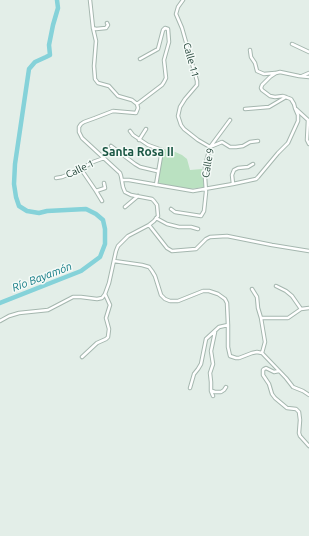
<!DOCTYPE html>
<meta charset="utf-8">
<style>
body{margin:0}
canvas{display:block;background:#e3eee8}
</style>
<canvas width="309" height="536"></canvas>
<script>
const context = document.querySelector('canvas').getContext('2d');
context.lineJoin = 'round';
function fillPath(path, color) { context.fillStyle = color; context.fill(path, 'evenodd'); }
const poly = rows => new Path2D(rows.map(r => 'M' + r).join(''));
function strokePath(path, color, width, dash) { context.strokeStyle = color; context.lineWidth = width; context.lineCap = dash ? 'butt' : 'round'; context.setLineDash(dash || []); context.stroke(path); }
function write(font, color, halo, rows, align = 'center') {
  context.font = font + ' Ubuntu,sans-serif'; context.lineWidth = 3; context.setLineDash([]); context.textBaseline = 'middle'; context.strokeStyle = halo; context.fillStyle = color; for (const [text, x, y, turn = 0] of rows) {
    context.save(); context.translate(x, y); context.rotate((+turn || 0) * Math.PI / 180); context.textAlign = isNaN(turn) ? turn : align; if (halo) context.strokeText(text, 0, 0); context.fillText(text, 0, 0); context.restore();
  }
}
fillPath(poly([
 [163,149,173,151,182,155,187,159,190,170,202,169,204,187,190,189,157,183]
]), '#bae1c1');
strokePath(poly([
 [0,303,81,271,100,257,105,244,105,229,103,220,96,214,86,209,47,211,39,213,27,211,19,206,16,197,14,184,15,164,29,69,35,62,46,57,50,55,49,45,53,25,58,8,57,0]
]), '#85d2d9', 4.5);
const minor = poly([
 [183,0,178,7,176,14,182,28,197,81,197,85,185,99,180,107,178,116,181,125,184,129,198,140,210,147,222,142,230,147,236,147,243,146,250,142,258,141],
 [93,28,96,29,106,28,108,25,107,23],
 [292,44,309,52],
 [250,50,251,57,255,63,257,71,264,74,275,73],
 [302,76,309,73],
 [137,104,162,85,164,82,166,78,164,60,169,42,168,29,165,28,163,30,158,49,140,59],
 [245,109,269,107,286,97],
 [296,109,308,120,307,140,309,144],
 [130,131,133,135,148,145,162,150,156,185],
 [139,140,146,129],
 [111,146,135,164,140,167,157,171],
 [81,169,96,191,102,201],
 [56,178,62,177,81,169,93,162,104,158],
 [122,180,129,180,193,191,233,184,256,179,258,177,278,153,288,143,298,121,298,115,295,108,294,104,291,99,283,96,275,97,270,96,262,90,261,88,262,85,270,77,276,73,280,72,299,76,309,77],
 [233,184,232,175,234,170,238,168,248,167,253,164],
 [96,191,105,188,104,183],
 [125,207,138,196],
 [171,209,175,212,201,216,204,211,206,192,205,177,205,166,210,147,230,120],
 [156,218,167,224,179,227,191,227,198,229],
 [149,225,167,248,172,251,196,249,206,239,210,237,227,236,272,245,309,251],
 [114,261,142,265,149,267,152,271,155,276,161,295,165,299,170,301,178,301,203,291,209,291,218,294,225,299,227,303,228,325,228,347,230,356,236,358,239,358,252,353,257,352,262,353,286,378,293,387,303,391,309,395],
 [276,286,286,291,292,296,301,309],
 [252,289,257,297,258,308,261,318,265,342,262,353],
 [261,318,288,318,301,309,309,308],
 [0,321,9,316,19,313,48,310,73,297,81,297,97,299,102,298,105,294,109,283,116,251,118,246,128,236,149,225,154,221,158,216,157,205,154,201,152,199,131,195,125,192,123,187,121,176,120,173,82,138,79,132,79,127,81,124,84,122,95,118,113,111,136,113,138,108,137,104,132,100,118,96,109,86,98,83,95,79,94,66,96,41,93,28,90,0],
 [82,357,97,343,106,339,108,337,109,329,106,318,110,305,105,294],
 [279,371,274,372,266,368,264,369,263,370,263,375,269,384,272,394,275,398,287,408,296,409,299,412,300,420,299,433,300,436,309,446],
 [190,388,194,374,198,369,201,364,206,339,219,327,228,325],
 [212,391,215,392,221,392,224,390,226,387],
 [213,396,211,391,211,382,210,373,213,364,211,351,215,332]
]);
strokePath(minor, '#a5b7af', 4.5);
strokePath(minor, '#fff', 2.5);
write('10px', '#204236', '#f4faf7', [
 ["Calle 11",191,60,75],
 ["Calle 9",208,163,-80],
 ["Calle 1",80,169,-25]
]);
write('italic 11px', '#137b85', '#f4faf7', [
 ["Río Bayamón",42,277,-21]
]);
write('bold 12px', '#1a5643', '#f4faf7', [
 ["Santa Rosa II",138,152]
]);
</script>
